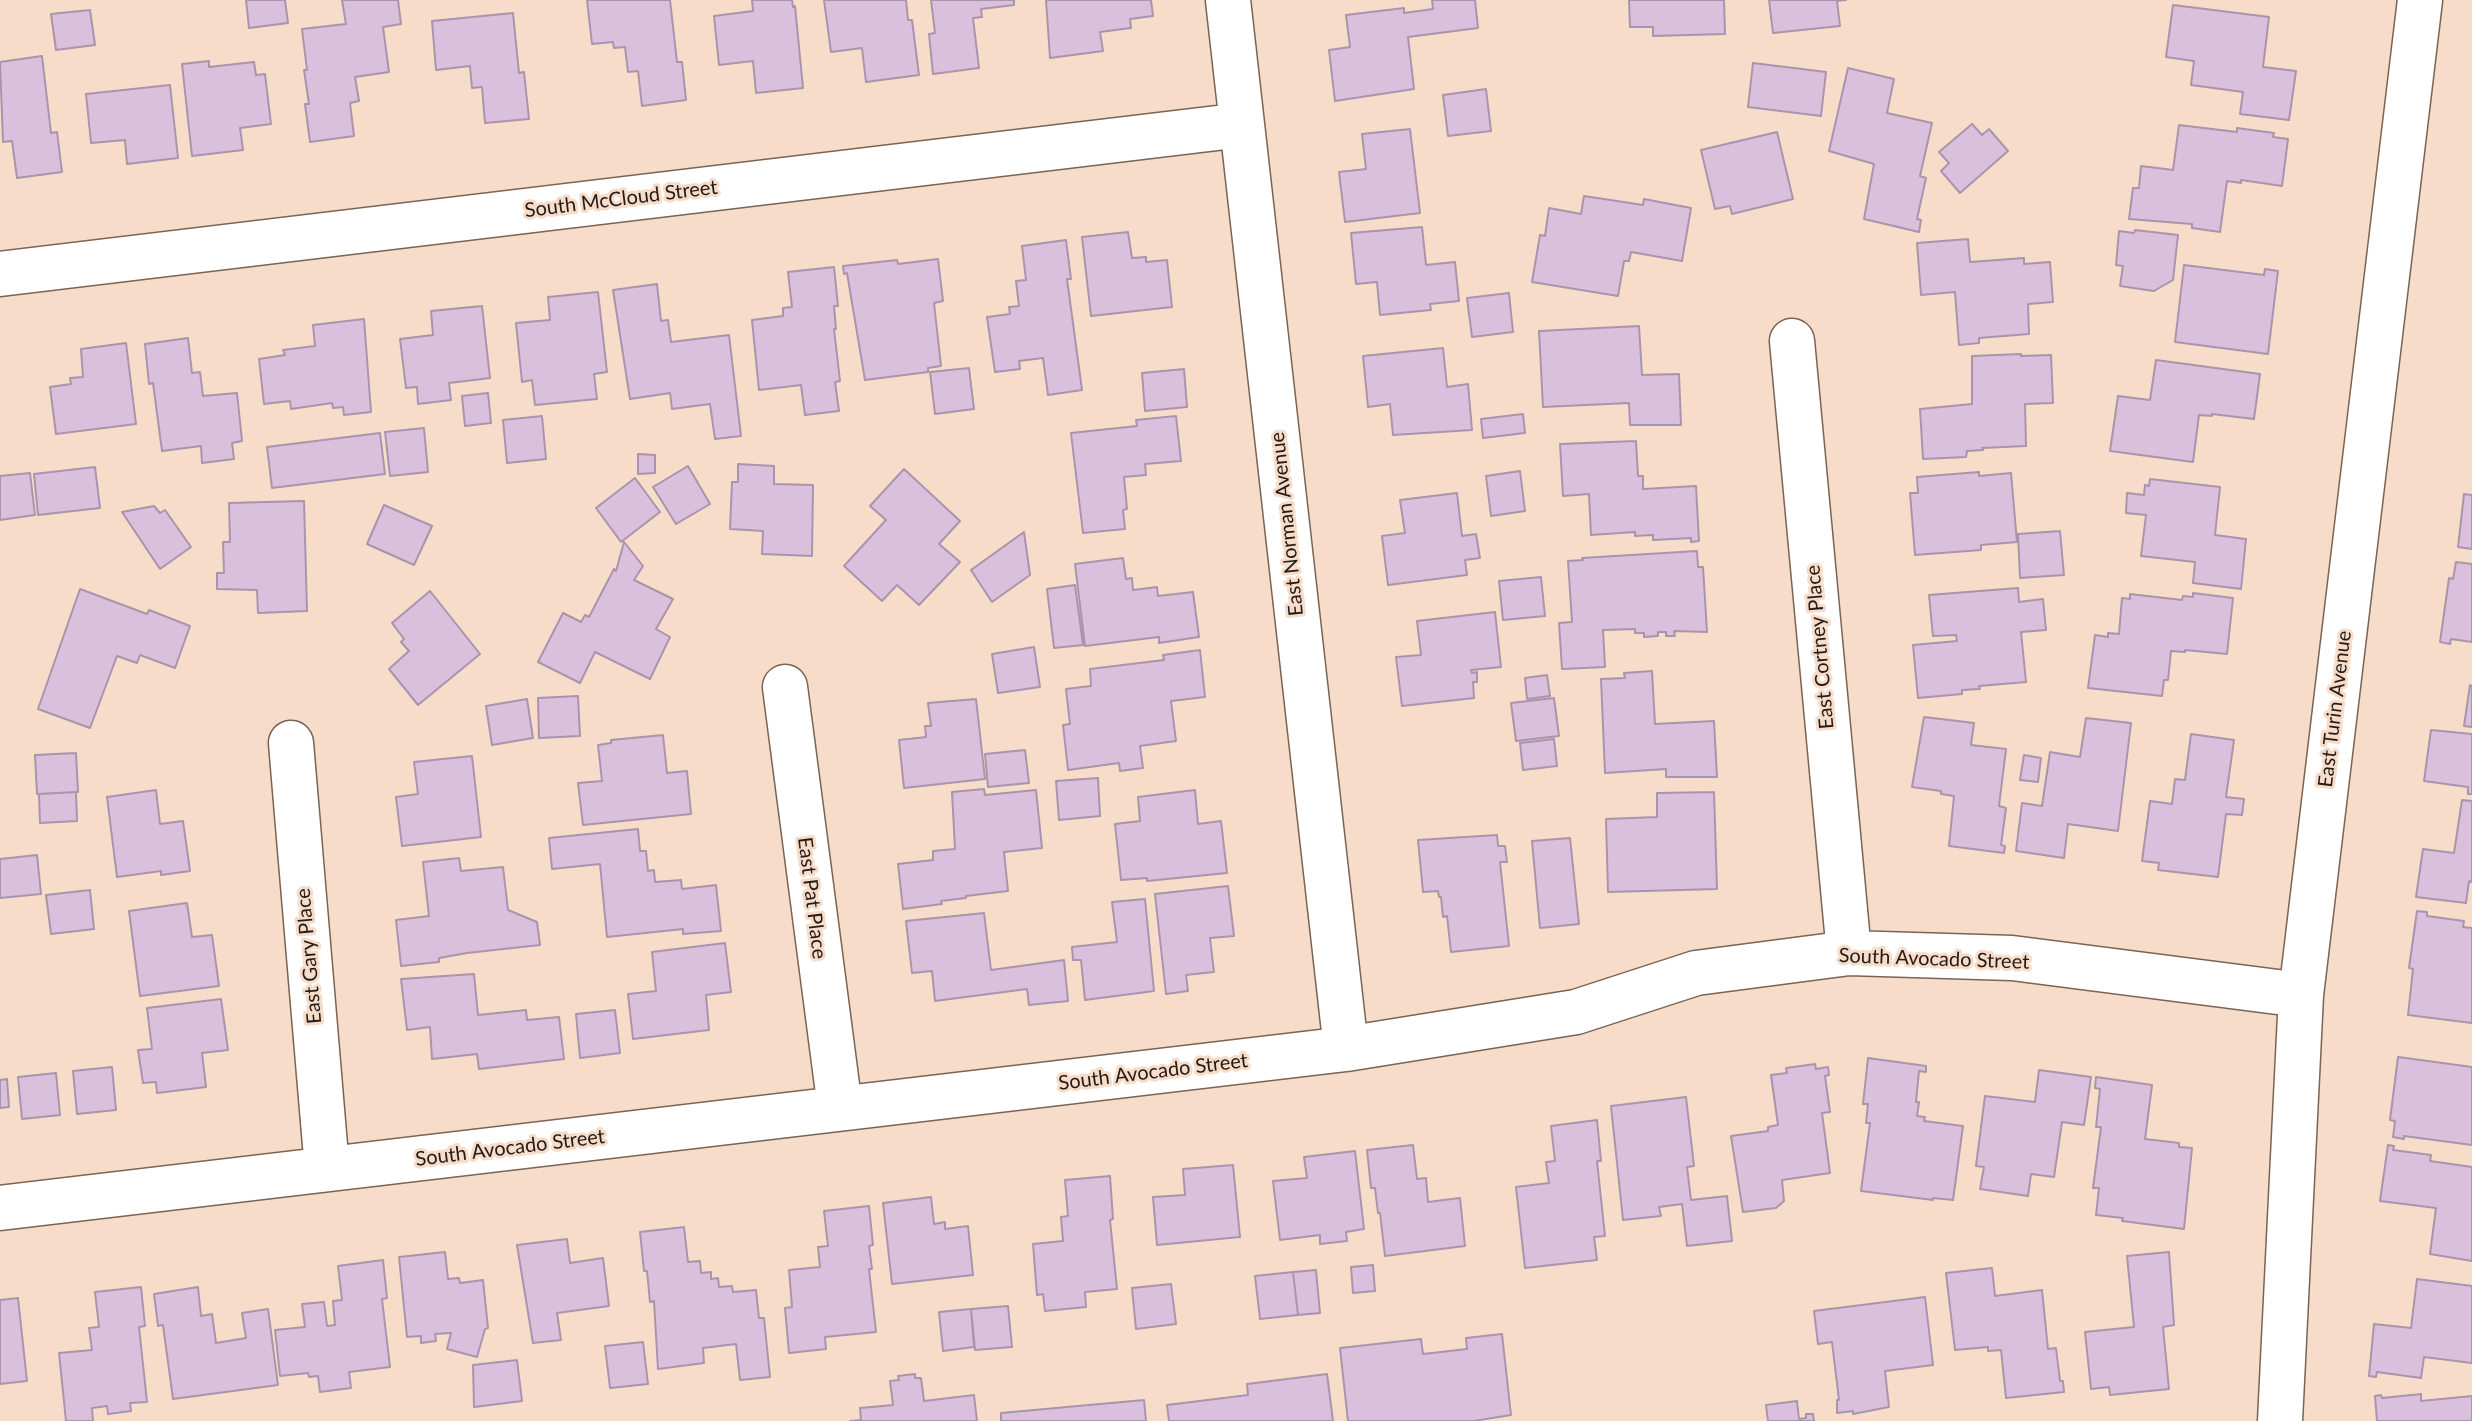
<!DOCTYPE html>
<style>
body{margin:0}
canvas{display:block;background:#f7dcca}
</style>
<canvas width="2472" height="1421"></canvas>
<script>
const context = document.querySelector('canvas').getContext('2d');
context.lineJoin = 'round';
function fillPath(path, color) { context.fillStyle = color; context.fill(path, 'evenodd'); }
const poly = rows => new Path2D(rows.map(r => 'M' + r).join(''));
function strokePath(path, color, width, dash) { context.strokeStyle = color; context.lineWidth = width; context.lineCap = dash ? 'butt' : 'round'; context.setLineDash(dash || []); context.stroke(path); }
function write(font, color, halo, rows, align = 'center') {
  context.font = font + ' Lato,sans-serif'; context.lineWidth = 6; context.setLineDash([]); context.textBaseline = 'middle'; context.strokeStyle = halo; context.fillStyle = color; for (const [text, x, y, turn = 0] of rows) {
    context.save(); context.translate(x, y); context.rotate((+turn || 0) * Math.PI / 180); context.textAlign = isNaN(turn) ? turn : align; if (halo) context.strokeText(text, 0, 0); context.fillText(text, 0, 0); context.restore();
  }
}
const building = poly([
 [246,0,285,0,288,23,249,28,246,0],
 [342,0,398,0,401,24,383,27,389,72,355,77,359,101,350,103,354,136,310,142,305,104,309,104,304,70,307,70,302,29,346,24,342,0],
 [587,0,670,0,677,62,682,62,686,100,642,106,638,71,628,72,625,47,614,48,613,42,592,44,587,0],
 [752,0,792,0,793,7,795,6,803,88,756,93,753,61,719,65,714,16,753,11,752,0],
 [824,0,906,0,908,20,912,20,919,75,866,82,862,48,831,52,824,0],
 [931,0,1014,0,1014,5,981,9,982,17,973,18,979,68,933,74,929,34,935,33,931,0],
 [1046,0,1151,0,1153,16,1130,19,1131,28,1100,32,1103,51,1050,58,1046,0],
 [1432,0,1475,0,1478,28,1408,37,1414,89,1335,101,1329,50,1350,47,1346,15,1404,8,1404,13,1433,9,1432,0],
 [1629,0,1724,0,1725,34,1653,36,1653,27,1630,27,1629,0],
 [1769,0,1846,0,1837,1,1840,26,1773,33,1769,0],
 [2173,5,2269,17,2263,67,2296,71,2289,120,2240,114,2243,92,2191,85,2194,61,2166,57,2173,5],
 [90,10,95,45,56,50,51,14,90,10],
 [513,13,519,73,524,72,529,119,485,123,482,87,472,88,470,66,436,70,432,21,513,13],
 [42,56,51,133,57,132,62,172,17,178,12,141,3,142,0,62,42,56],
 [209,61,209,67,254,62,256,75,265,74,271,124,240,128,243,150,192,156,182,64,209,61],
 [1753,63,1826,72,1821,116,1748,107,1753,63],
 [1848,68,1894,79,1887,113,1932,123,1920,176,1926,178,1917,219,1921,220,1919,232,1864,219,1874,164,1829,151,1848,68],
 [170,85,178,158,127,164,125,140,91,143,86,94,170,85],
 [1486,89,1491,131,1448,136,1443,95,1486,89],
 [1972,124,1982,135,1989,129,2008,151,1960,193,1941,171,1949,163,1939,152,1972,124],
 [2179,125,2237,132,2237,128,2274,133,2273,137,2288,139,2282,186,2241,180,2241,183,2227,181,2220,232,2192,228,2192,224,2129,219,2133,188,2139,188,2141,166,2173,170,2179,125],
 [1410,129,1420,213,1345,222,1339,172,1366,169,1362,134,1410,129],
 [1777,132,1793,199,1732,214,1730,206,1715,209,1701,150,1777,132],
 [1584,196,1643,205,1644,199,1691,208,1682,261,1631,252,1629,261,1624,261,1618,296,1532,282,1540,235,1545,236,1549,208,1581,214,1584,196],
 [1422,227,1426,265,1455,262,1459,301,1430,304,1431,310,1380,315,1377,282,1356,284,1351,233,1422,227],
 [2135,230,2178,235,2173,280,2154,291,2120,286,2123,266,2116,265,2119,231,2134,233,2135,230],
 [1128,232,1132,258,1146,257,1146,262,1167,260,1172,307,1091,316,1082,237,1128,232],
 [1968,239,1970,262,2024,258,2024,264,2050,262,2053,302,2028,304,2029,334,1979,338,1979,343,1959,345,1955,292,1921,295,1917,243,1968,239],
 [1066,240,1071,279,1067,279,1082,390,1048,395,1043,358,1019,361,1020,369,995,372,987,317,1010,314,1009,307,1019,306,1016,281,1026,280,1022,246,1066,240],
 [938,259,943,301,934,303,941,366,928,368,928,372,865,380,847,273,844,274,843,266,897,260,898,264,938,259],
 [2184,265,2264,275,2265,269,2278,271,2268,354,2175,342,2184,265],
 [834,267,838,306,834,306,836,329,834,329,840,381,835,382,839,411,805,415,801,385,759,390,752,320,783,316,783,308,792,307,788,272,834,267],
 [657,284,661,321,668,320,671,342,729,335,741,436,715,439,710,404,672,409,670,393,630,399,613,290,657,284],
 [598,292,607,372,594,374,597,399,535,405,532,380,522,382,516,323,550,320,548,297,598,292],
 [1509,293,1513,332,1472,337,1467,298,1509,293],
 [482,306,490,378,449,383,451,400,418,404,417,387,406,388,400,339,433,335,431,311,482,306],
 [364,319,371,412,344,415,343,407,333,408,332,403,291,409,290,401,264,404,259,359,285,355,283,350,315,346,313,325,364,319],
 [1639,326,1642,375,1679,374,1681,425,1630,425,1629,403,1543,407,1539,331,1639,326],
 [188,338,192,373,200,372,203,396,237,393,242,441,232,443,234,459,202,463,201,446,162,451,153,383,149,384,145,344,188,338],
 [126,343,136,424,56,434,50,387,71,384,70,378,83,377,81,349,126,343],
 [1443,348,1447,387,1468,384,1472,430,1393,435,1390,404,1368,407,1363,356,1443,348],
 [2021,354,2021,356,2051,355,2053,403,2025,404,2026,446,1982,448,1983,450,1967,451,1966,457,1923,459,1920,409,1972,404,1972,356,2021,354],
 [2156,360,2260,374,2254,419,2212,414,2212,416,2199,415,2193,462,2110,451,2118,396,2150,400,2156,360],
 [969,368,974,409,935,414,930,372,969,368],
 [1184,369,1187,407,1145,411,1142,373,1184,369],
 [488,393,491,423,465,426,462,396,488,393],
 [1523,414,1525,433,1483,438,1481,419,1523,414],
 [542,416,546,459,507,463,503,420,542,416],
 [1176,416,1181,461,1145,464,1146,475,1124,477,1127,509,1123,510,1125,529,1083,533,1071,433,1137,426,1136,420,1176,416],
 [424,428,428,472,390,476,385,432,424,428],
 [380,433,385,474,272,488,267,447,380,433],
 [1636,441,1638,476,1643,476,1643,489,1696,486,1699,541,1691,542,1691,538,1653,540,1653,535,1635,536,1635,532,1591,535,1589,494,1563,496,1560,444,1636,441],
 [638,454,655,455,655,473,638,474,638,454],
 [738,464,774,466,774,484,813,485,812,556,762,554,763,531,730,529,732,482,738,482,738,464],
 [688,466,710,504,676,524,653,487,688,466],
 [95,467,100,508,38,515,34,474,95,467],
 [904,469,960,521,939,544,960,562,919,605,897,585,882,601,844,566,886,520,870,506,904,469],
 [1520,471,1525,511,1491,516,1486,476,1520,471],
 [1979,472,1979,476,2011,473,2017,542,1981,545,1981,550,1915,555,1910,493,1918,493,1917,477,1979,472],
 [30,473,35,515,0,520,0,476,30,473],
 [635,478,660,512,621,542,596,508,635,478],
 [2150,479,2220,487,2215,535,2246,539,2241,589,2193,583,2195,562,2141,556,2146,515,2126,513,2127,493,2144,495,2145,485,2149,486,2150,479],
 [1457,493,1462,536,1476,534,1480,558,1465,560,1467,575,1388,585,1382,536,1405,533,1400,500,1457,493],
 [2464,494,2472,495,2472,549,2458,547,2464,494],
 [304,501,307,611,258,613,257,590,217,589,217,573,224,573,223,542,230,542,229,503,304,501],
 [384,505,432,526,414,565,367,544,384,505],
 [154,506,160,513,165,510,191,547,160,569,122,512,154,506],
 [2060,531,2064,575,2020,578,2018,534,2060,531],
 [1024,532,1030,575,992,602,971,570,1024,532],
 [624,542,643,566,634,580,673,599,656,629,670,637,650,679,595,652,580,683,538,662,563,613,581,622,585,615,589,617,614,569,616,571,624,542],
 [1697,551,1698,567,1703,567,1707,632,1674,631,1675,636,1666,636,1666,632,1658,632,1658,636,1644,637,1644,633,1635,633,1635,629,1603,630,1605,667,1562,669,1559,623,1572,622,1568,561,1583,560,1582,558,1697,551],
 [1123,558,1126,579,1132,578,1133,590,1157,587,1158,596,1193,592,1199,637,1159,643,1159,637,1085,646,1075,564,1123,558],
 [2456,562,2472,564,2472,642,2451,639,2450,644,2440,642,2449,578,2453,579,2456,562],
 [1541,577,1545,616,1503,620,1499,581,1541,577],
 [1075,585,1083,645,1054,648,1047,589,1075,585],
 [2018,588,2019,602,2043,599,2046,630,2021,632,2026,682,1979,686,1980,689,1962,690,1962,694,1918,698,1913,645,1957,641,1956,635,1933,636,1929,595,2018,588],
 [80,589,147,614,149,610,190,626,175,668,140,655,137,663,117,656,90,728,38,709,80,589],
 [430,591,480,654,418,705,389,669,409,651,401,642,404,639,392,623,430,591],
 [2193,593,2233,598,2227,654,2185,650,2185,652,2171,651,2168,680,2164,680,2162,696,2088,688,2095,635,2108,637,2108,633,2119,634,2122,598,2130,599,2130,594,2182,600,2183,596,2193,597,2193,593],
 [1495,612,1501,667,1471,670,1472,673,1477,672,1477,682,1473,682,1474,698,1402,706,1396,657,1421,655,1417,621,1495,612],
 [1034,647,1040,687,998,693,992,654,1034,647],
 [1200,650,1205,697,1171,701,1176,741,1140,746,1143,768,1120,771,1119,763,1068,770,1063,725,1070,724,1066,689,1091,686,1090,669,1164,660,1163,655,1200,650],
 [1652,671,1655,724,1714,721,1717,777,1666,777,1666,769,1605,773,1601,679,1625,678,1624,673,1652,671],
 [1547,675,1550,696,1527,699,1525,678,1547,675],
 [2470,685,2472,686,2472,727,2464,726,2470,685],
 [578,696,580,736,539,738,538,698,578,696],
 [1554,698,1559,736,1516,741,1511,703,1554,698],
 [527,699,533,738,492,745,486,706,527,699],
 [976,699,985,779,904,788,899,740,926,737,925,726,931,726,928,703,976,699],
 [1924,717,1974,723,1971,745,2006,749,1999,806,2006,808,2001,845,2005,846,2004,853,1949,846,1954,796,1941,794,1941,791,1912,787,1924,717],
 [2086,718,2131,723,2118,831,2068,824,2064,858,2016,851,2022,803,2042,806,2050,752,2080,757,2086,718],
 [2431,730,2472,734,2472,794,2468,794,2468,787,2424,781,2431,730],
 [2191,734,2234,740,2226,797,2244,799,2242,815,2226,814,2218,877,2158,870,2159,863,2142,861,2150,801,2172,804,2175,779,2185,780,2191,734],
 [663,735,667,773,687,771,691,814,583,825,578,783,602,781,598,745,611,743,611,740,663,735],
 [1554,739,1557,766,1523,770,1520,743,1554,739],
 [1025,750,1029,783,988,787,985,754,1025,750],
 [76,753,78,792,37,794,35,755,76,753],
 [2024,755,2041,758,2038,782,2020,780,2024,755],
 [472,756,481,837,402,846,396,797,418,794,414,762,472,756],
 [1098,778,1100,816,1059,820,1056,781,1098,778],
 [984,789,985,795,1036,790,1042,848,1004,852,1008,891,966,896,966,898,941,901,942,904,903,909,898,864,933,860,933,851,955,849,952,792,984,789],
 [156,790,160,824,183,821,190,871,161,875,161,871,117,877,107,797,156,790],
 [1195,790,1198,824,1221,821,1227,873,1147,881,1147,878,1121,880,1115,824,1140,821,1138,797,1195,790],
 [76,792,77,821,40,823,39,794,76,792],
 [1714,792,1717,889,1608,892,1606,819,1657,817,1657,793,1714,792],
 [2462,800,2472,801,2472,882,2469,881,2466,903,2416,897,2423,849,2454,853,2462,800],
 [638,829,640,851,646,851,648,871,654,870,655,882,681,880,682,889,716,885,721,931,683,934,683,929,607,937,600,864,552,869,549,838,638,829],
 [1497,835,1498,846,1505,846,1507,862,1500,862,1509,946,1451,952,1447,916,1443,917,1441,897,1439,897,1438,891,1423,892,1418,840,1497,835],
 [1570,838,1579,924,1540,928,1532,841,1570,838],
 [37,855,41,894,0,898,0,859,37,855],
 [459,858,461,871,503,867,508,910,537,922,540,945,467,953,439,958,439,962,401,966,396,920,429,916,423,862,459,858],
 [1228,886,1234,936,1210,938,1214,972,1186,975,1188,991,1166,994,1155,894,1228,886],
 [90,890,94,929,51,934,46,895,90,890],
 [1145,899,1154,991,1085,1000,1081,960,1073,960,1072,947,1117,942,1112,902,1145,899],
 [187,903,192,937,212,935,219,986,140,996,129,911,187,903],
 [2417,911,2427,912,2427,916,2464,921,2463,927,2472,928,2472,1023,2408,1015,2413,969,2409,968,2417,911],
 [984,913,991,970,1064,960,1068,1001,1029,1005,1027,989,935,1001,932,971,912,973,906,921,984,913],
 [725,943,731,992,706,995,709,1030,633,1039,628,994,656,991,652,952,725,943],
 [474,974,478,1015,526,1010,527,1020,559,1017,564,1059,479,1069,477,1054,432,1059,430,1027,407,1030,401,979,474,974],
 [221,999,228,1050,202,1053,206,1087,157,1093,156,1082,143,1083,138,1050,152,1049,147,1008,221,999],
 [615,1010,620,1053,580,1058,576,1014,615,1010],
 [2398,1057,2472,1067,2472,1145,2404,1136,2404,1139,2393,1137,2395,1121,2390,1120,2398,1057],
 [1868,1058,1926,1066,1926,1072,1919,1071,1916,1102,1919,1102,1917,1116,1925,1117,1924,1121,1963,1126,1953,1200,1933,1198,1933,1200,1861,1191,1870,1123,1866,1123,1868,1104,1863,1104,1868,1058],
 [1815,1064,1816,1069,1828,1067,1829,1075,1825,1076,1830,1112,1822,1113,1830,1173,1782,1180,1784,1201,1776,1208,1743,1212,1731,1136,1768,1131,1768,1127,1778,1125,1771,1075,1787,1073,1786,1068,1815,1064],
 [112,1067,116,1110,77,1114,73,1071,112,1067],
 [2039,1070,2091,1077,2084,1125,2062,1122,2054,1177,2031,1174,2028,1196,1980,1189,1984,1167,1976,1166,1985,1096,2035,1102,2039,1070],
 [56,1073,60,1115,22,1119,18,1077,56,1073],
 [2096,1077,2152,1085,2145,1139,2179,1143,2179,1147,2192,1148,2184,1229,2122,1221,2123,1218,2096,1215,2099,1188,2093,1188,2101,1127,2096,1127,2100,1089,2095,1088,2096,1077],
 [7,1079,9,1107,0,1108,0,1080,7,1079],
 [1686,1097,1694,1166,1687,1167,1691,1200,1727,1196,1732,1241,1687,1246,1682,1204,1659,1207,1661,1216,1623,1220,1611,1106,1686,1097],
 [1597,1120,1601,1161,1597,1161,1605,1236,1594,1237,1597,1260,1525,1268,1516,1187,1549,1183,1546,1162,1555,1161,1551,1126,1597,1120],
 [1413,1145,1417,1179,1426,1178,1428,1202,1460,1198,1465,1246,1385,1256,1380,1213,1378,1213,1375,1188,1371,1188,1367,1150,1413,1145],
 [2388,1145,2394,1146,2393,1150,2431,1155,2430,1161,2472,1167,2472,1261,2430,1254,2436,1208,2380,1201,2388,1145],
 [1355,1151,1364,1229,1346,1232,1347,1241,1320,1244,1320,1235,1280,1240,1273,1181,1307,1178,1304,1157,1355,1151],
 [1233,1165,1240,1237,1157,1245,1153,1197,1185,1195,1183,1169,1233,1165],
 [1110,1176,1113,1219,1110,1220,1117,1289,1085,1292,1086,1307,1045,1311,1043,1294,1037,1295,1033,1244,1063,1241,1061,1217,1068,1216,1065,1180,1110,1176],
 [931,1197,934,1224,945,1222,945,1229,968,1226,973,1275,892,1284,883,1203,931,1197],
 [869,1206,873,1245,869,1246,872,1269,869,1269,876,1332,825,1337,826,1349,789,1353,785,1308,792,1307,789,1270,820,1267,818,1247,828,1246,824,1211,869,1206],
 [684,1227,688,1262,700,1261,701,1273,711,1272,711,1279,718,1278,719,1287,732,1286,733,1292,756,1290,759,1318,764,1318,770,1377,740,1380,736,1344,703,1348,704,1363,658,1369,654,1301,650,1302,647,1271,644,1271,640,1232,684,1227],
 [567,1239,570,1263,603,1258,609,1306,557,1313,561,1340,533,1343,517,1245,567,1239],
 [445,1252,448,1279,459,1278,460,1283,483,1280,488,1328,485,1329,477,1357,447,1349,451,1333,435,1334,436,1341,421,1343,421,1336,407,1337,399,1257,445,1252],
 [2169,1252,2174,1325,2163,1327,2169,1389,2110,1395,2109,1387,2091,1389,2085,1332,2134,1327,2127,1256,2169,1252],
 [383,1260,387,1298,382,1299,390,1367,349,1372,351,1388,320,1392,318,1376,309,1377,308,1373,280,1376,275,1330,305,1327,302,1304,324,1302,327,1326,335,1325,333,1301,342,1300,338,1266,383,1260],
 [1373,1265,1375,1291,1353,1293,1351,1267,1373,1265],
 [1992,1268,1995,1296,2042,1290,2048,1349,2056,1348,2060,1381,2063,1381,2064,1392,2006,1398,2001,1350,1988,1351,1988,1347,1955,1350,1946,1273,1992,1268],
 [1316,1270,1320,1313,1298,1315,1293,1272,1316,1270],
 [1293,1272,1298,1315,1260,1319,1255,1276,1293,1272],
 [2417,1279,2472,1286,2472,1363,2424,1357,2421,1378,2377,1372,2376,1377,2369,1376,2374,1324,2411,1328,2417,1279],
 [1171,1284,1176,1324,1136,1329,1132,1288,1171,1284],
 [141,1287,145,1326,139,1327,147,1402,130,1403,131,1411,108,1414,107,1406,92,1408,93,1421,66,1421,59,1353,92,1350,89,1328,99,1327,95,1292,141,1287],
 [198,1287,201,1316,212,1314,216,1343,246,1338,242,1313,268,1309,278,1385,173,1399,163,1325,158,1326,154,1294,198,1287],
 [1925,1297,1933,1365,1885,1371,1889,1407,1853,1414,1853,1411,1837,1413,1837,1400,1839,1400,1832,1342,1818,1344,1814,1311,1925,1297],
 [18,1298,27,1381,0,1384,0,1300,18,1298],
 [1008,1306,1012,1347,975,1350,971,1309,1008,1306],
 [971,1309,974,1347,943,1351,939,1312,971,1309],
 [1502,1334,1511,1415,1474,1421,1348,1421,1340,1348,1421,1339,1423,1354,1467,1349,1466,1338,1502,1334],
 [643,1342,648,1384,610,1388,605,1346,643,1342],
 [517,1360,522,1401,474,1407,473,1365,517,1360],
 [915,1374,915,1378,921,1378,924,1401,974,1395,977,1421,850,1421,861,1420,860,1408,893,1405,890,1381,899,1380,898,1376,915,1374],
 [1327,1374,1333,1421,1169,1421,1167,1405,1248,1395,1247,1384,1327,1374],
 [2421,1394,2421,1401,2472,1396,2472,1421,2377,1421,2375,1396,2381,1395,2382,1398,2421,1394],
 [1144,1400,1146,1421,1001,1421,1001,1413,1144,1400],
 [1797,1401,1799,1419,1806,1418,1806,1414,1813,1414,1814,1421,1768,1421,1766,1405,1797,1401]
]);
fillPath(building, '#dac0dd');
strokePath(building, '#a995ab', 2);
const street = poly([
 [1228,0,1346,1049],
 [0,274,1242,125],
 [1792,341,1849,953],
 [785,687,840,1108],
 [291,743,327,1169],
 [0,1208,1346,1049,1576,1012,1696,973,1849,953,2012,958,2301,995],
 [2280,1421,2301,995,2420,0]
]);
strokePath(street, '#7b6453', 47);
strokePath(street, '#fff', 44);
write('20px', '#241b14', '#f7dcca', [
 ["South McCloud Street",621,199,-7],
 ["East Norman Avenue",1287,524,-96],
 ["East Cortney Place",1820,647,-95],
 ["East Turin Avenue",2335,709,-83],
 ["East Pat Place",812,898,83],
 ["East Gary Place",309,956,-95],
 ["South Avocado Street",1934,959,2],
 ["South Avocado Street",1153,1072,-7],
 ["South Avocado Street",510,1148,-7]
]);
</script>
